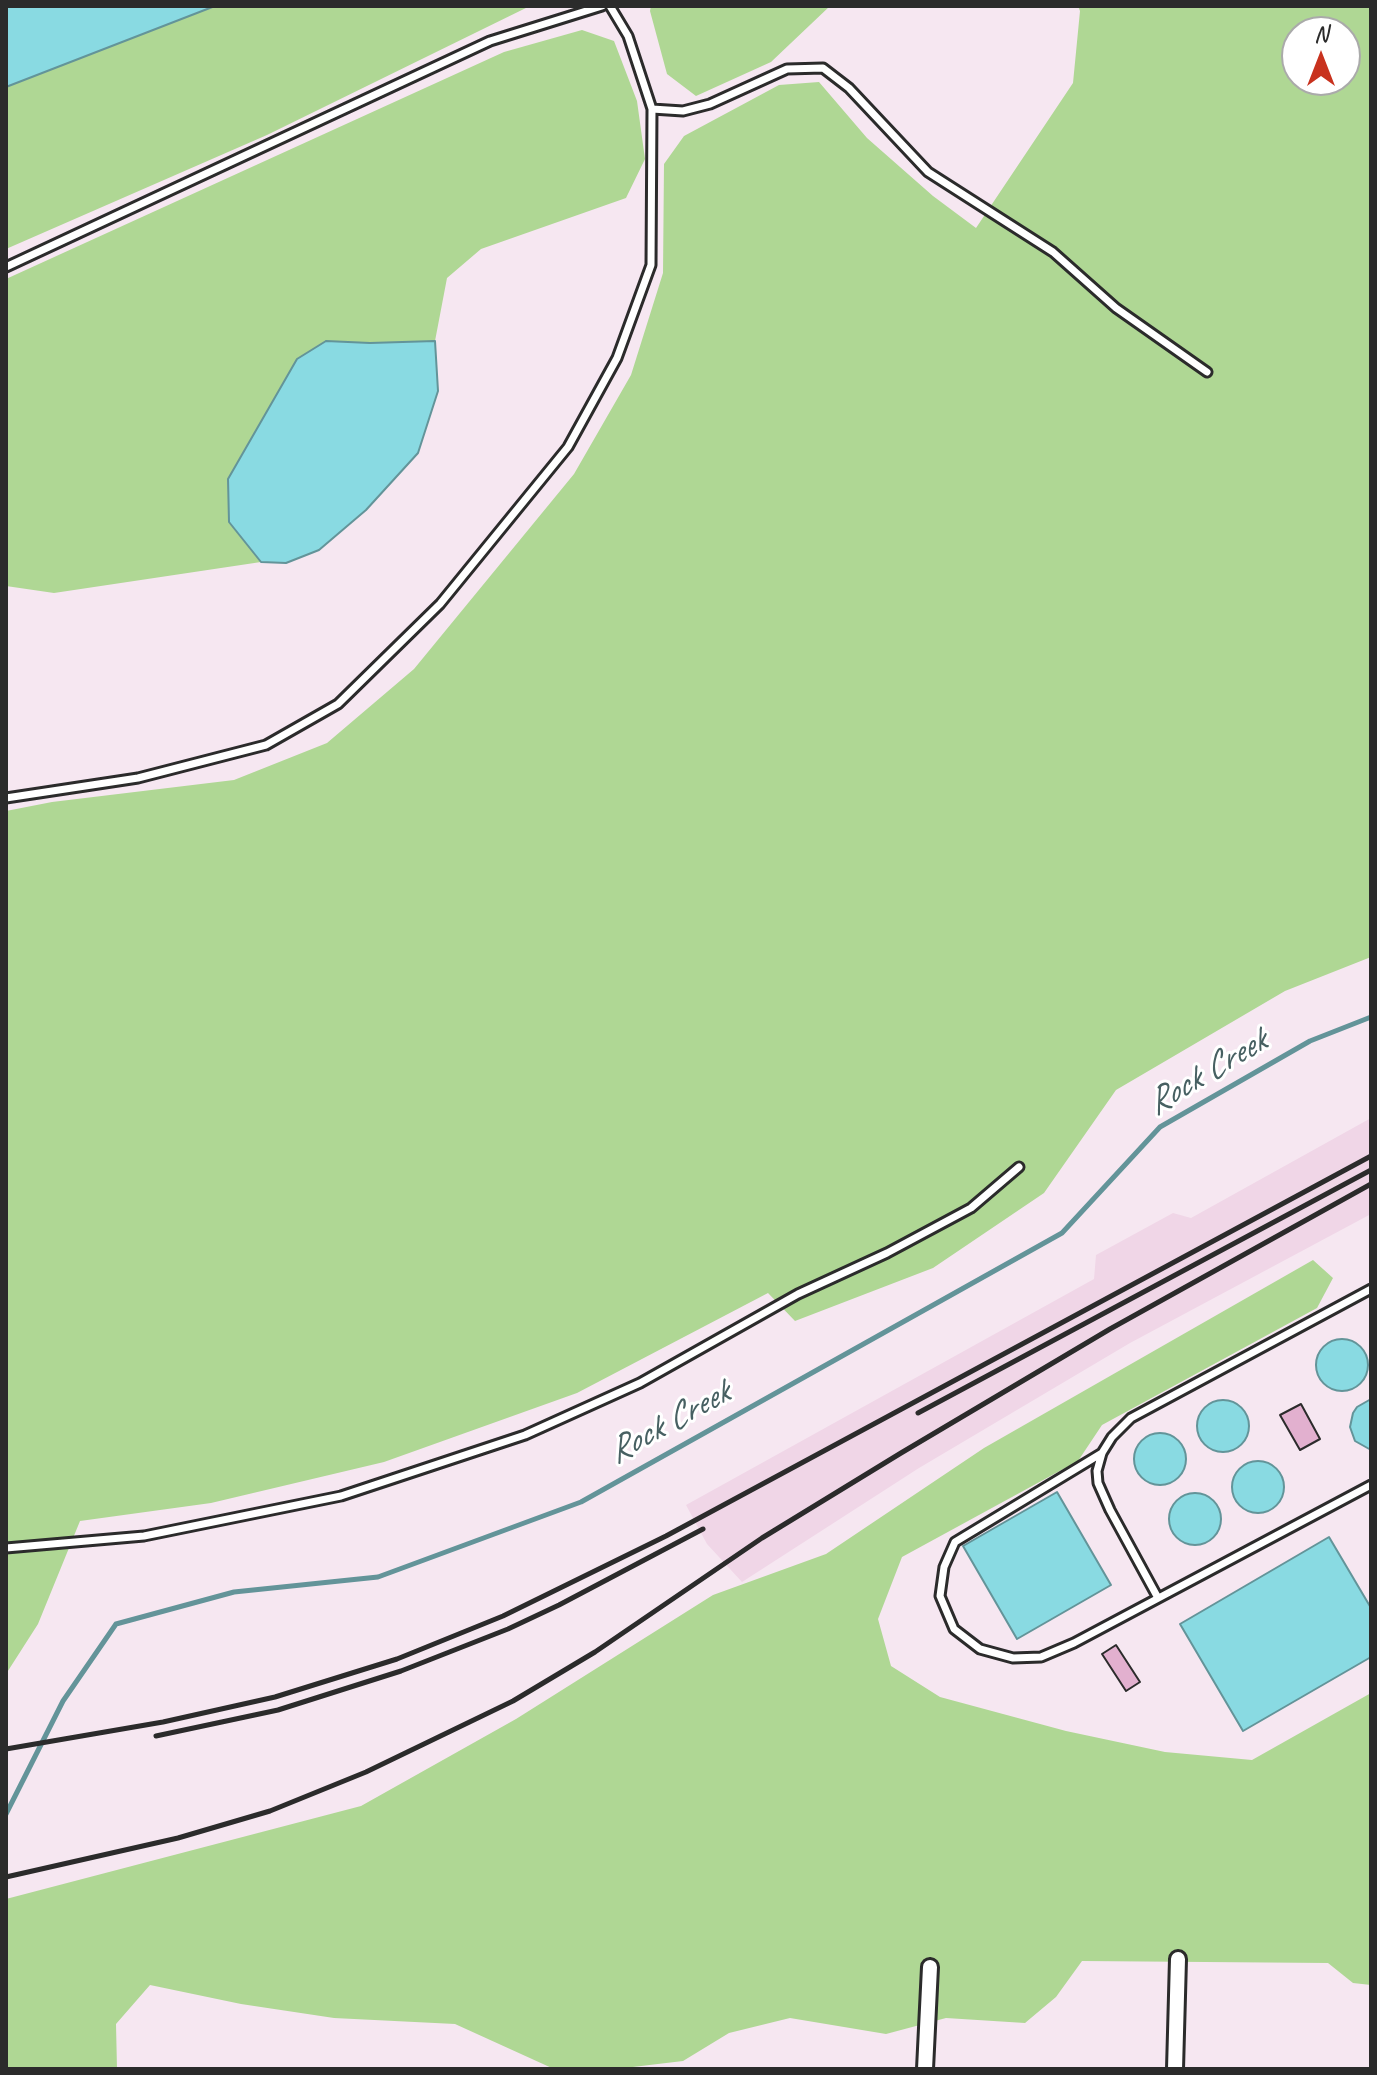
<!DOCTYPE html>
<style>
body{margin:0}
#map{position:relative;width:1377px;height:2075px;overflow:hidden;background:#f6e7f1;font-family:Caveat,sans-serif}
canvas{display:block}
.frame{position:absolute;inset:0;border:8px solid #2b2b2b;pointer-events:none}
.north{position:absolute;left:1281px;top:16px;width:80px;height:80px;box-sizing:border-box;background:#fff;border:2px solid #aaa;border-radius:50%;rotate:0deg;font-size:22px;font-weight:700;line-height:32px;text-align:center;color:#2b2b2b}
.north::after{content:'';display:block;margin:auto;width:28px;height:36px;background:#c8321e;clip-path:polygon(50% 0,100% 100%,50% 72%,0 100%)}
</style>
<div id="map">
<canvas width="1377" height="2075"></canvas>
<div class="frame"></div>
<div class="north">N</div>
</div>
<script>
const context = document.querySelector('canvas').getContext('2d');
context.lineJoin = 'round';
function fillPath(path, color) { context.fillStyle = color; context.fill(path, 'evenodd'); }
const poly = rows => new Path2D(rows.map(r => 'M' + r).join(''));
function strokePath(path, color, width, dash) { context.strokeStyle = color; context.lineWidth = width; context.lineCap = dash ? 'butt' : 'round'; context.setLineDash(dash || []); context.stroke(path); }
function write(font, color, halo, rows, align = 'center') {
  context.font = font + ' Caveat,sans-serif'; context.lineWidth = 6; context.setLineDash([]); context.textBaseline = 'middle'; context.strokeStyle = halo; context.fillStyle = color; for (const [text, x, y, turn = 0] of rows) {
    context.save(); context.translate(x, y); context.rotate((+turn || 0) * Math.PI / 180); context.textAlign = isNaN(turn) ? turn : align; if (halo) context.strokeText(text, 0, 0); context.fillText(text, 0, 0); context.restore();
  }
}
fillPath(poly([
 [1371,1118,1371,1214,1130,1343,919,1468,742,1582,707,1544,686,1505,1094,1279,1096,1255,1173,1213,1191,1218]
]), '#f0d6e7');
fillPath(poly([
 [215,6,530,6,267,135,6,249,6,87],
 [651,6,830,6,771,62,696,96,667,74,650,11],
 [1078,6,1371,6,1371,957,1285,991,1116,1090,1044,1193,933,1268,795,1321,768,1293,577,1393,384,1462,211,1503,80,1521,38,1624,6,1674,6,811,52,802,234,780,327,743,414,669,574,474,631,375,663,273,664,164,684,136,779,85,819,82,867,138,933,196,976,228,1073,83,1080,11],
 [1297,32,1345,32,1345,80,1297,80],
 [582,30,614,41,637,101,645,159,626,198,481,249,447,278,435,341,370,343,326,341,229,522,261,562,54,593,6,586,6,279,504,52],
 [1313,1260,1333,1278,1317,1308,1102,1425,1078,1461,902,1557,878,1619,891,1666,940,1697,1066,1731,1165,1752,1252,1760,1371,1693,1371,1985,1353,1983,1328,1963,1082,1961,1056,1997,1025,2023,946,2018,886,2034,790,2018,729,2033,683,2061,616,2069,554,2069,455,2024,334,2018,241,2004,150,1985,116,2024,117,2069,6,2069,6,1899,361,1806,516,1719,713,1595,826,1554,984,1448]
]), '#afd794');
const water = poly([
 [6,6,215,6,6,87,6,6],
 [326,341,370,343,435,341,438,391,418,453,366,510,319,550,286,563,261,562,229,522,228,479,297,359,326,341],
 '1316 1365a26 26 0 1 1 52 0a26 26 0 1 1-52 0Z',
 [1371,1399,1371,1450,1355,1441,1350,1427,1353,1413,1357,1407,1371,1399],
 '1197 1426a26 26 0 1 1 52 0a26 26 0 1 1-52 0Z',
 '1134 1459a26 26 0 1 1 52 0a26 26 0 1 1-52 0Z',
 '1232 1487a26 26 0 1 1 52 0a26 26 0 1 1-52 0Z',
 [1057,1492,1111,1585,1017,1639,963,1546,1057,1492],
 '1169 1519a26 26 0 1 1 52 0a26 26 0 1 1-52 0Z',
 [1329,1537,1371,1608,1371,1657,1243,1731,1180,1624,1329,1537]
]);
fillPath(water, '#89dae2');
strokePath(water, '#639499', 2);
strokePath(poly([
 [6,1814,63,1701,116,1624,234,1592,378,1577,581,1502,1062,1233,1160,1127,1310,1041,1371,1017]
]), '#639499', 5);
const building = poly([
 [1301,1404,1320,1439,1300,1450,1280,1415,1301,1404],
 [1116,1645,1140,1682,1126,1691,1102,1654,1116,1645]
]);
fillPath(building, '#e2b0cf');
strokePath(building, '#2b2b2b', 2);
const lane = poly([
 [652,109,683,111,710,104,787,69,823,68,849,88,928,172,1053,252,1116,308,1207,372],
 [6,267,490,41,602,6],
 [6,798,138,778,266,745,338,704,440,604,568,447,617,358,651,265,652,109,628,36,610,6],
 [1102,1453,955,1542,944,1567,940,1596,954,1629,980,1649,1013,1658,1041,1657,1074,1643,1371,1485],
 [6,1548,144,1536,341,1496,525,1435,640,1383,798,1294,887,1253,971,1208,1019,1167],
 [1158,1598,1110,1510,1098,1483,1097,1471,1102,1453,1112,1437,1131,1418,1371,1289]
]);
const street = poly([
 [925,2069,930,1967],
 [1175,2069,1178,1959]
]);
strokePath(lane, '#2b2b2b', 13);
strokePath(street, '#2b2b2b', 20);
strokePath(lane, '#fff', 7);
strokePath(street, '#fff', 14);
strokePath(poly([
 [918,1413,1371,1170],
 [156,1736,278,1710,401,1671,508,1629,559,1605,703,1529],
 [6,1749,163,1722,275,1697,397,1659,503,1616,666,1536,1371,1156],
 [6,1877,178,1838,270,1811,366,1772,513,1701,595,1652,762,1538,901,1453,1110,1329,1371,1184]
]), '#2b2b2b', 5);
write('italic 36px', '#476062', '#fff', [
 ["Rock Creek",1207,1073,-31],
 ["Rock Creek",669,1423,-29]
]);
</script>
